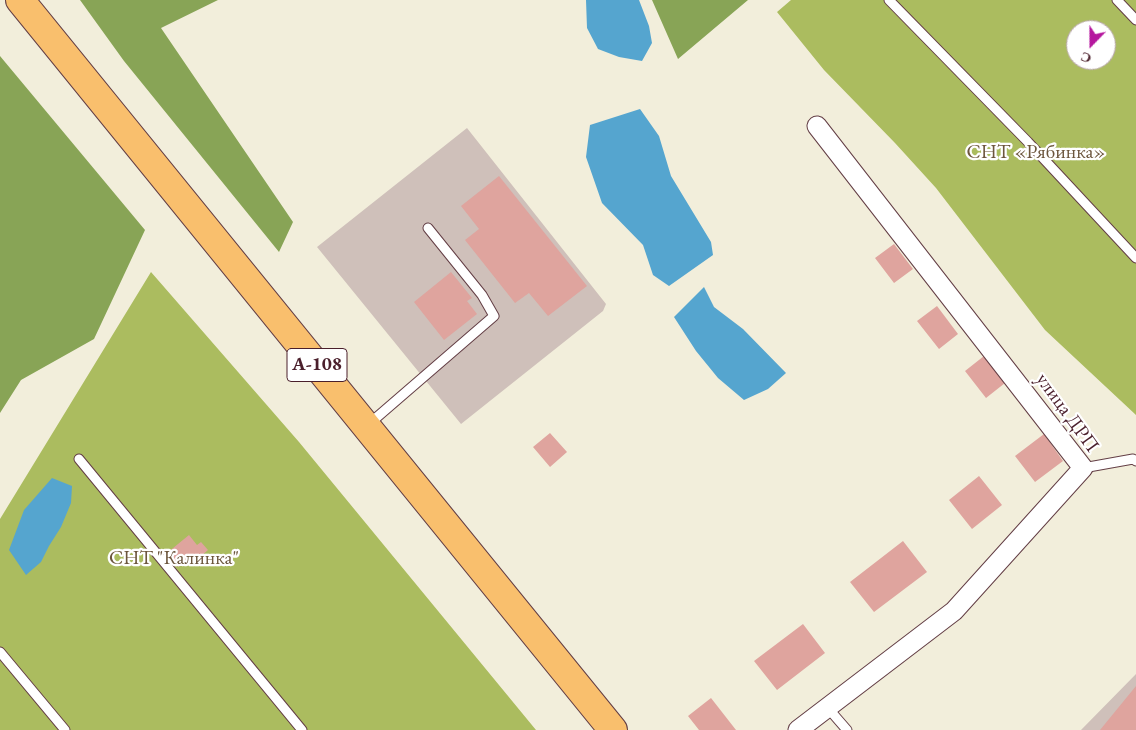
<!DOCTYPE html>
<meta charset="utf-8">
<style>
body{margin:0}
#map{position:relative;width:1136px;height:730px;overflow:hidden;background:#f2eedb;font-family:"EB Garamond",serif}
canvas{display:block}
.north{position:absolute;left:1066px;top:20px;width:50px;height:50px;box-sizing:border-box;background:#fff;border:1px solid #b7a5aa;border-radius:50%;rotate:202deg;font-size:14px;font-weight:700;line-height:20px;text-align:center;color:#4a1f2b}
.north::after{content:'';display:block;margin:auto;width:18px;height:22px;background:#b5179e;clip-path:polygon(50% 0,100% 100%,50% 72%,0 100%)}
</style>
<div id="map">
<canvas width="1136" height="730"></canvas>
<div class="north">С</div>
</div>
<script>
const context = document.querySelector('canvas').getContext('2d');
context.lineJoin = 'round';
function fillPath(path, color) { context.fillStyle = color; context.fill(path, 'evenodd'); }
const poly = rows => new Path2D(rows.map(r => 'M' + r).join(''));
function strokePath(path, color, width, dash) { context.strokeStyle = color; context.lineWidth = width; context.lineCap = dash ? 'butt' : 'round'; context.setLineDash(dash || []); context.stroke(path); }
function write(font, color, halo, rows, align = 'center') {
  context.font = font + ' "EB Garamond",serif'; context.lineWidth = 4.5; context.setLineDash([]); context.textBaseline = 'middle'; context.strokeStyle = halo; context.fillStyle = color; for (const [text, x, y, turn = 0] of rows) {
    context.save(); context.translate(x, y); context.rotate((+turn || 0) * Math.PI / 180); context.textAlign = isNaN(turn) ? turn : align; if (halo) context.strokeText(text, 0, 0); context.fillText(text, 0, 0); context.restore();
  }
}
fillPath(poly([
 [467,128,606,304,603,311,461,424,317,247],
 [1136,674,1136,730,1081,730]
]), '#cfc0ba');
fillPath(poly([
 [791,0,1136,0,1136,415,1045,330,936,188,895,143,824,70,777,12],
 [1076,30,1106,30,1106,60,1076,60],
 [151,272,299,442,536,730,0,730,0,519]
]), '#abbc5f');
fillPath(poly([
 [80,0,218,0,161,28,293,222,279,252,124,61],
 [652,0,748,0,678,59],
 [0,56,145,230,94,339,21,380,0,413]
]), '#88a456');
fillPath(poly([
 [586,0,639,0,649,26,652,43,642,61,619,57,598,49,587,28],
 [640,109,659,136,671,176,711,242,713,255,669,286,653,275,643,245,602,203,586,157,590,125],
 [704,287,714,307,743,329,786,373,768,389,744,400,718,378,696,351,674,317],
 [52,478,72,486,71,503,61,527,49,546,41,562,26,575,9,550,24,510]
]), '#55a5cf');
fillPath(poly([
 [499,176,587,286,548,316,529,293,515,303,465,240,479,229,461,206],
 [894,244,913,269,894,283,875,258],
 [451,272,472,298,467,301,477,314,444,340,414,302],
 [937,306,958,334,939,349,917,321],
 [984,356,1005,383,986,398,965,371],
 [550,433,567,452,550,467,533,447],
 [1044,434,1063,461,1035,482,1015,456],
 [979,476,1002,505,972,529,949,500],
 [189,535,197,545,201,542,208,550,193,563,189,559,178,567,167,553],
 [903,541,927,572,874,612,850,582],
 [803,624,825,653,777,690,754,661],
 [1136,686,1136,730,1100,730],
 [711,698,736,730,699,730,688,716]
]), '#dfa49e');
const lane = poly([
 [889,0,1028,142,1136,258],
 [1117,0,1136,20],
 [369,424,494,316,482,295,428,228],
 [79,459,302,730],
 [1083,468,1133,459,1136,461],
 [0,652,65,730],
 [827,707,847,730]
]);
const street = poly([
 [798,730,954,611,1083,468,817,126]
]);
const highway = poly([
 [20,0,613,730]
]);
strokePath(lane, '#633e45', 11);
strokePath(street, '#633e45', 21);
strokePath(highway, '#633e45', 30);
strokePath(lane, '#fff', 9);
strokePath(street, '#fff', 19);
strokePath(highway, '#f9bf6d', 28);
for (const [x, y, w] of [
 [317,365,60]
]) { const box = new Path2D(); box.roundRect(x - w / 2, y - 16.5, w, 33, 4); context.fillStyle = '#fff'; context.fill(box); strokePath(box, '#4a1f2b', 1); }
write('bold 19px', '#4a1f2b', null, [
 ["А-108",317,365]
]);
write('20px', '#6c563d', '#fff', [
 ["СНТ «Рябинка»",1036,153],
 ["СНТ \"Калинка\"",174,559]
]);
write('20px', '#4a1f2b', '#fff', [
 ["улица ДРП",1067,413,54]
]);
</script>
